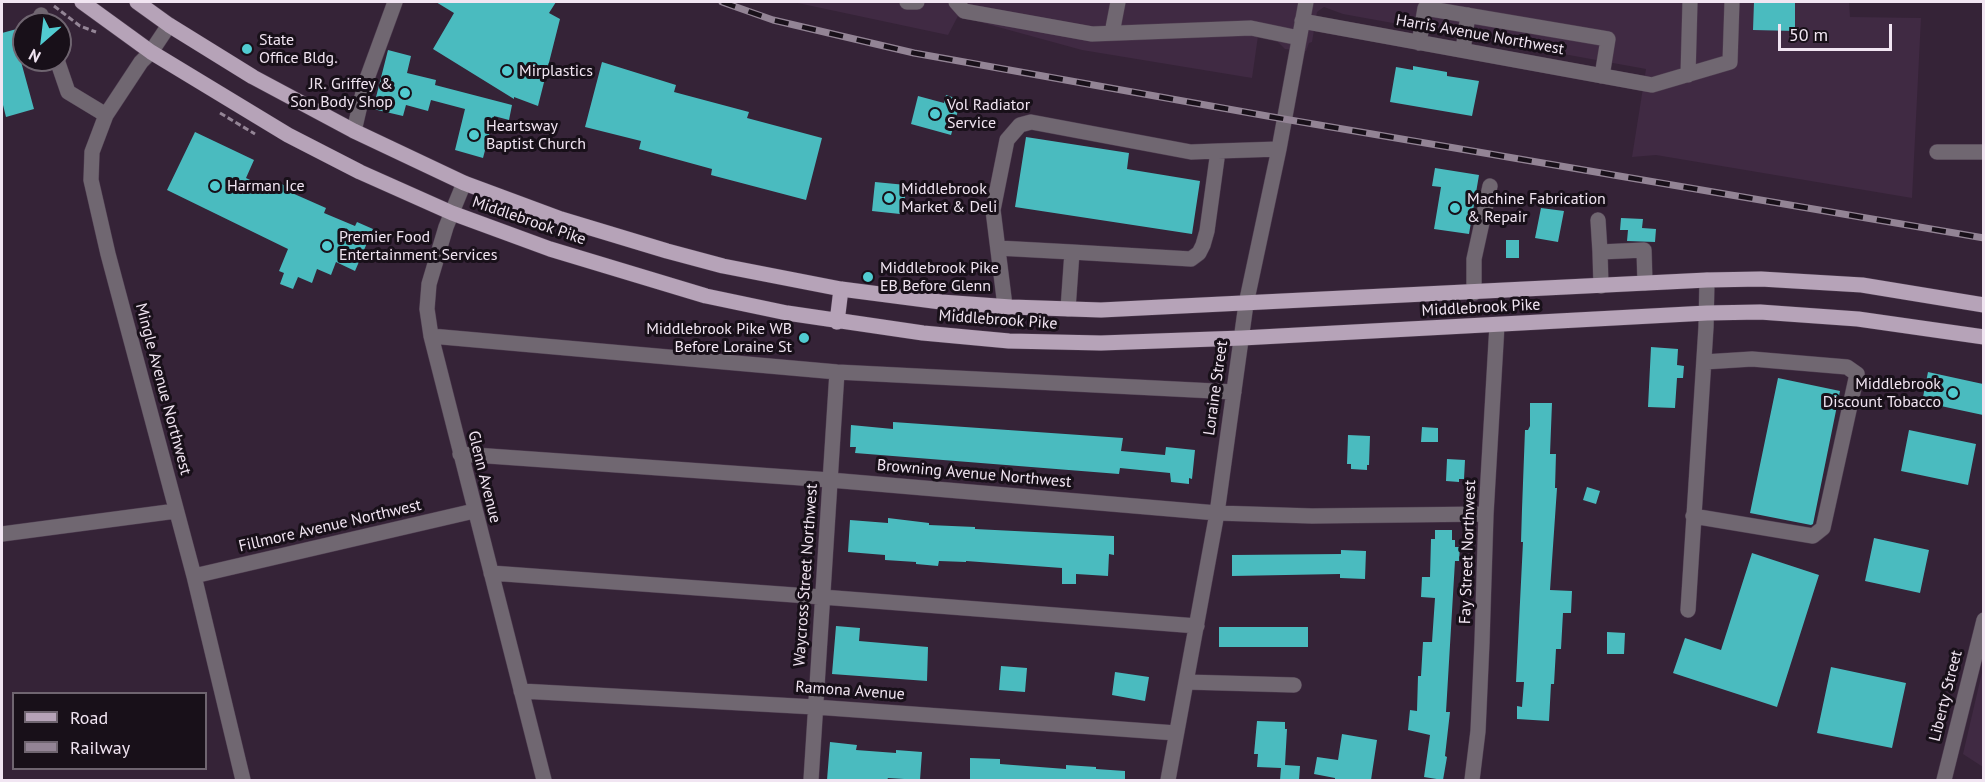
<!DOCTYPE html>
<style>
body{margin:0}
#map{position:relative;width:1985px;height:782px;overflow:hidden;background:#352337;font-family:"PT Sans",sans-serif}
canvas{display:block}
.frame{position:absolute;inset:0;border:3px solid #f1e5f2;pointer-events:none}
.legend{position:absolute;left:12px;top:692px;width:195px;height:78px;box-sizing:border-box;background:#181019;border:2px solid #6f6570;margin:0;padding:8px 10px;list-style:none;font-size:18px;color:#f1e5f2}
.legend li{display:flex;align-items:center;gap:12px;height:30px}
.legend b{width:30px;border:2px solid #6f6570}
.north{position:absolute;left:12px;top:12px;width:60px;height:60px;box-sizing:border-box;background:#181019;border:2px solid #6f6570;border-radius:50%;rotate:208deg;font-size:16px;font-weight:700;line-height:24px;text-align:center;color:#f1e5f2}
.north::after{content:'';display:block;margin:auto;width:21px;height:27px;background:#51ccd1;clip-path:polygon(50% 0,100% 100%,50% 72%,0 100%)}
.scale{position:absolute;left:1778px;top:24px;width:114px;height:27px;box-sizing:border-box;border:3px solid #f1e5f2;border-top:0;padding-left:8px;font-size:18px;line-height:21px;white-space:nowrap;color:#f1e5f2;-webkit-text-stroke:4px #181019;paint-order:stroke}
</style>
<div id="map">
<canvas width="1985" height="782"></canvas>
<div class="frame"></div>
<ul class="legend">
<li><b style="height:8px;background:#b6a3b8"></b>Road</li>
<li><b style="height:8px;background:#938495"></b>Railway</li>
</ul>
<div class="north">N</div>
<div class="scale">50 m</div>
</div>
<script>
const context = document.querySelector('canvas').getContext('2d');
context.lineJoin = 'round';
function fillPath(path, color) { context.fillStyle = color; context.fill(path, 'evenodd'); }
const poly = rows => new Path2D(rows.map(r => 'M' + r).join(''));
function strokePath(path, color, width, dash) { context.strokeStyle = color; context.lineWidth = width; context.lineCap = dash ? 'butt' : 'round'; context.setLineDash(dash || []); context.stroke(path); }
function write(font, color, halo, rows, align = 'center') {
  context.font = font + ' "PT Sans",sans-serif'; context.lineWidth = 6; context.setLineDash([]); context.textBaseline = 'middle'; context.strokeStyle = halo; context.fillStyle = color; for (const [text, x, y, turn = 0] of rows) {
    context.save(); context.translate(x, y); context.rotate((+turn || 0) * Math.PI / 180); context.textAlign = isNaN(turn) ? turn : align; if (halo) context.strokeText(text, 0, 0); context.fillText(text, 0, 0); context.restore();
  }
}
fillPath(poly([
 [793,2,1849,2,1850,17,1921,18,1912,198,1656,155,1632,157,1646,69,1343,14,1324,7,1317,12,1312,42,1309,43,1306,51,1285,49,1275,39,1258,36,1252,78,1082,50,958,16,948,35],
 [1983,668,1983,767,1963,754]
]), '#402a43');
fillPath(poly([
 [436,2,556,2,549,13,560,19,538,106,514,97,514,99,433,49,454,13],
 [1754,2,1795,2,1795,31,1753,30],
 [24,27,24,46,17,47,34,109,6,117,2,101,2,33],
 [388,50,411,56,407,73,436,80,435,85,512,105,509,120,494,116,483,158,455,150,465,109,431,100,428,111,406,105,403,116,373,109],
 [602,62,676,85,674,92,749,112,747,118,822,138,806,200,711,175,712,169,639,149,641,141,585,127],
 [1413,66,1447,72,1447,76,1479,81,1472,116,1390,102,1396,67,1413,70],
 [946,95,961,100,951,135,911,124,918,96,944,103],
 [195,132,254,160,246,178,275,192,279,183,293,189,292,193,326,208,324,213,355,226,357,222,373,229,355,271,336,262,331,275,317,269,312,283,298,277,293,289,280,284,284,273,279,271,288,249,167,190],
 [1026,137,1129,153,1127,169,1200,181,1192,234,1015,207],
 [1435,168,1479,175,1469,234,1434,229,1441,187,1432,186],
 [875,182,906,185,904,211,900,211,900,214,872,211],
 [1541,208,1564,211,1558,242,1535,238],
 [1621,218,1643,219,1642,228,1656,229,1655,242,1627,241,1628,230,1620,230],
 [1506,240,1519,240,1519,258,1506,258],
 [1651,347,1678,349,1677,365,1684,366,1683,378,1677,378,1675,408,1648,407],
 [1928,372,1983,384,1983,415,1922,402],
 [1778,378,1840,391,1813,524,1811,525,1750,513],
 [1530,403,1552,403,1550,454,1556,454,1555,488,1557,488,1550,590,1572,591,1571,613,1563,613,1561,649,1556,649,1554,684,1551,684,1549,721,1517,719,1517,706,1522,707,1524,682,1516,682,1523,542,1521,542,1522,509,1525,430,1528,430,1530,426],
 [893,422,1123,438,1121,451,1165,455,1166,447,1195,450,1192,479,1189,478,1189,484,1171,482,1170,473,1120,468,1119,474,855,453,856,447,850,447,851,425,893,429],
 [1422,427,1438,428,1438,442,1421,442],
 [1909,430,1976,444,1968,485,1901,471],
 [1348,435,1370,436,1369,465,1367,465,1367,470,1351,469,1351,464,1347,464],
 [1447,459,1465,460,1464,479,1459,479,1459,482,1446,481],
 [1587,487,1600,491,1596,504,1583,500],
 [888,518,929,523,929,525,975,527,975,529,1114,536,1114,555,1109,554,1108,576,1076,574,1076,584,1062,584,1062,568,966,561,966,562,939,561,938,566,916,564,916,562,885,560,885,555,848,552,850,520,888,523],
 [1435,530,1452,530,1452,540,1455,540,1455,547,1460,547,1459,561,1455,561,1446,712,1450,712,1445,756,1447,757,1443,780,1424,777,1430,735,1408,730,1410,710,1417,711,1418,676,1421,676,1423,642,1432,642,1435,598,1421,597,1422,577,1430,577,1431,539,1435,539],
 [1874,538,1929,550,1920,593,1865,581],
 [1341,550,1366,551,1365,579,1340,578,1340,574,1232,576,1232,555,1341,554],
 [1752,553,1819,575,1777,707,1673,673,1685,638,1721,650],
 [836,626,860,628,859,641,928,647,927,681,832,674],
 [1219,627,1308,627,1308,647,1219,647],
 [1607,632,1625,633,1624,654,1607,654],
 [1001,666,1027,668,1025,692,999,690],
 [1831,667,1906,683,1892,748,1817,733],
 [1115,672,1149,677,1145,701,1112,695],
 [1257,721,1285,722,1285,729,1287,729,1285,765,1300,766,1299,780,1280,780,1281,768,1257,767,1258,754,1254,754],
 [1342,734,1377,740,1371,780,1335,780,1335,778,1314,774,1317,757,1338,760],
 [830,742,857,745,856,750,896,753,896,750,922,752,920,780,888,778,887,780,827,780],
 [970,758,1000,759,1000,764,1066,769,1066,765,1096,767,1096,769,1125,771,1125,780,970,780]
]), '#4abbbf');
const minor = poly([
 [907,2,917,2],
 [956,2,964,11,1092,34,1251,28,1299,38],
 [41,15,44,24],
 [1302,21,1652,85,1730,62,1732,2],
 [169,25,151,52,141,62,106,115,92,152,91,180,108,254,194,576,243,780],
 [1112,33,1118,2],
 [1419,43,1425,8,1608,39,1602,76],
 [1463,50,1468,15],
 [57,60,68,92,106,115],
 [1688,75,1690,2],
 [354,131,365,84,395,2],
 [1937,152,1984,152],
 [464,183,446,227,429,284,427,309,431,336,544,780],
 [1598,220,1600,252],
 [998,248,1072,252],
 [1601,286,1600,252,1644,250,1645,283],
 [1474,293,1474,259,1490,186],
 [1005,306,993,210,1007,140,1020,125,1031,122,1191,152,1218,151],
 [1068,309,1072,252,1191,259,1199,253,1203,245,1207,231,1218,151,1279,149],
 [431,336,837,372,1234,392],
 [460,454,830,480,1217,513,1312,516,1486,514],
 [1693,516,1813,536,1823,528,1857,374,1847,367,1752,359,1704,362],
 [2,534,176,511],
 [491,573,822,597,1197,626],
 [194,576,474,511],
 [1688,610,1706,327,1707,280],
 [1186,682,1294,685],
 [521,691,815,707,1176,733],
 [811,780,837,372],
 [1168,780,1217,513,1246,304,1279,149,1306,2],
 [1472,780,1478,731,1482,642,1486,514,1497,325],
 [1944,780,1984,620]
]);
const major = poly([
 [82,2,151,52,288,135,360,172,452,213,550,249,706,296,787,313,923,333,1009,341,1101,343,1242,338,1707,313,1760,312,1858,319,1984,337],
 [137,2,169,25,253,77,354,131,464,183,561,219,667,251,723,266,841,289,941,302,1011,307,1101,310,1707,280,1761,279,1862,285,1984,305],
 [837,322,841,289]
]);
strokePath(minor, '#4f3e51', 16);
strokePath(major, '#4f3e51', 16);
strokePath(poly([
 [54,6,80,26,96,32],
 [220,113,255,134]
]), '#948596', 3, [6, 3]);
strokePath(minor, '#706771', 15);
strokePath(major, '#b6a3b8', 15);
const rail = poly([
 [722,2,773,20,914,53,1284,119,1984,238]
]);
strokePath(rail, '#938495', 7);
strokePath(rail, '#181019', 4.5, [14]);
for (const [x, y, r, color] of [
 [247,49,6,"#51ccd1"],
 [507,71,6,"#51ccd1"],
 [405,93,6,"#51ccd1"],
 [935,114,6,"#51ccd1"],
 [474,135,6,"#51ccd1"],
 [215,186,6,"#51ccd1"],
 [889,198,6,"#51ccd1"],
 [1455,208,6,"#51ccd1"],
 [327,246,6,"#51ccd1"],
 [868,277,6,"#51ccd1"],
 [804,338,6,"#51ccd1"],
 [1953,393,6,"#51ccd1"]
]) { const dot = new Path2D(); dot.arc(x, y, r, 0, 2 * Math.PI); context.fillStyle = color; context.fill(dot); strokePath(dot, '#181019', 2); }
write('16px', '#f1e5f2', '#181019', [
 ["Harris Avenue Northwest",1480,35,10],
 ["Middlebrook Pike",529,221,19],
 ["Middlebrook Pike",1481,308,-3],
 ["Middlebrook Pike",998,320,4],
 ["Loraine Street",1216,388,-82],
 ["Mingle Avenue Northwest",163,389,75],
 ["Browning Avenue Northwest",974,474,5],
 ["Glenn Avenue",484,477,76],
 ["Fillmore Avenue Northwest",330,526,-13],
 ["Fay Street Northwest",1468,552,-88],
 ["Waycross Street Northwest",806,575,-86],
 ["Ramona Avenue",850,691,4],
 ["Liberty Street",1946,696,-76]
]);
write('16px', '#f1e5f2', '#181019', [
 ["State",259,40],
 ["Office Bldg.",259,58],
 ["Mirplastics",519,71],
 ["JR. Griffey &",393,84,"right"],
 ["Son Body Shop",393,102,"right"],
 ["Vol Radiator",947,105],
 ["Service",947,123],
 ["Heartsway",486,126],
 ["Baptist Church",486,144],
 ["Harman Ice",227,186],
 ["Middlebrook",901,189],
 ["Market & Deli",901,207],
 ["Machine Fabrication",1467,199],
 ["& Repair",1467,217],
 ["Premier Food",339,237],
 ["Entertainment Services",339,255],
 ["Middlebrook Pike",880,268],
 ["EB Before Glenn",880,286],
 ["Middlebrook Pike WB",792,329,"right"],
 ["Before Loraine St",792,347,"right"],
 ["Middlebrook",1941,384,"right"],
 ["Discount Tobacco",1941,402,"right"]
], 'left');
</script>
